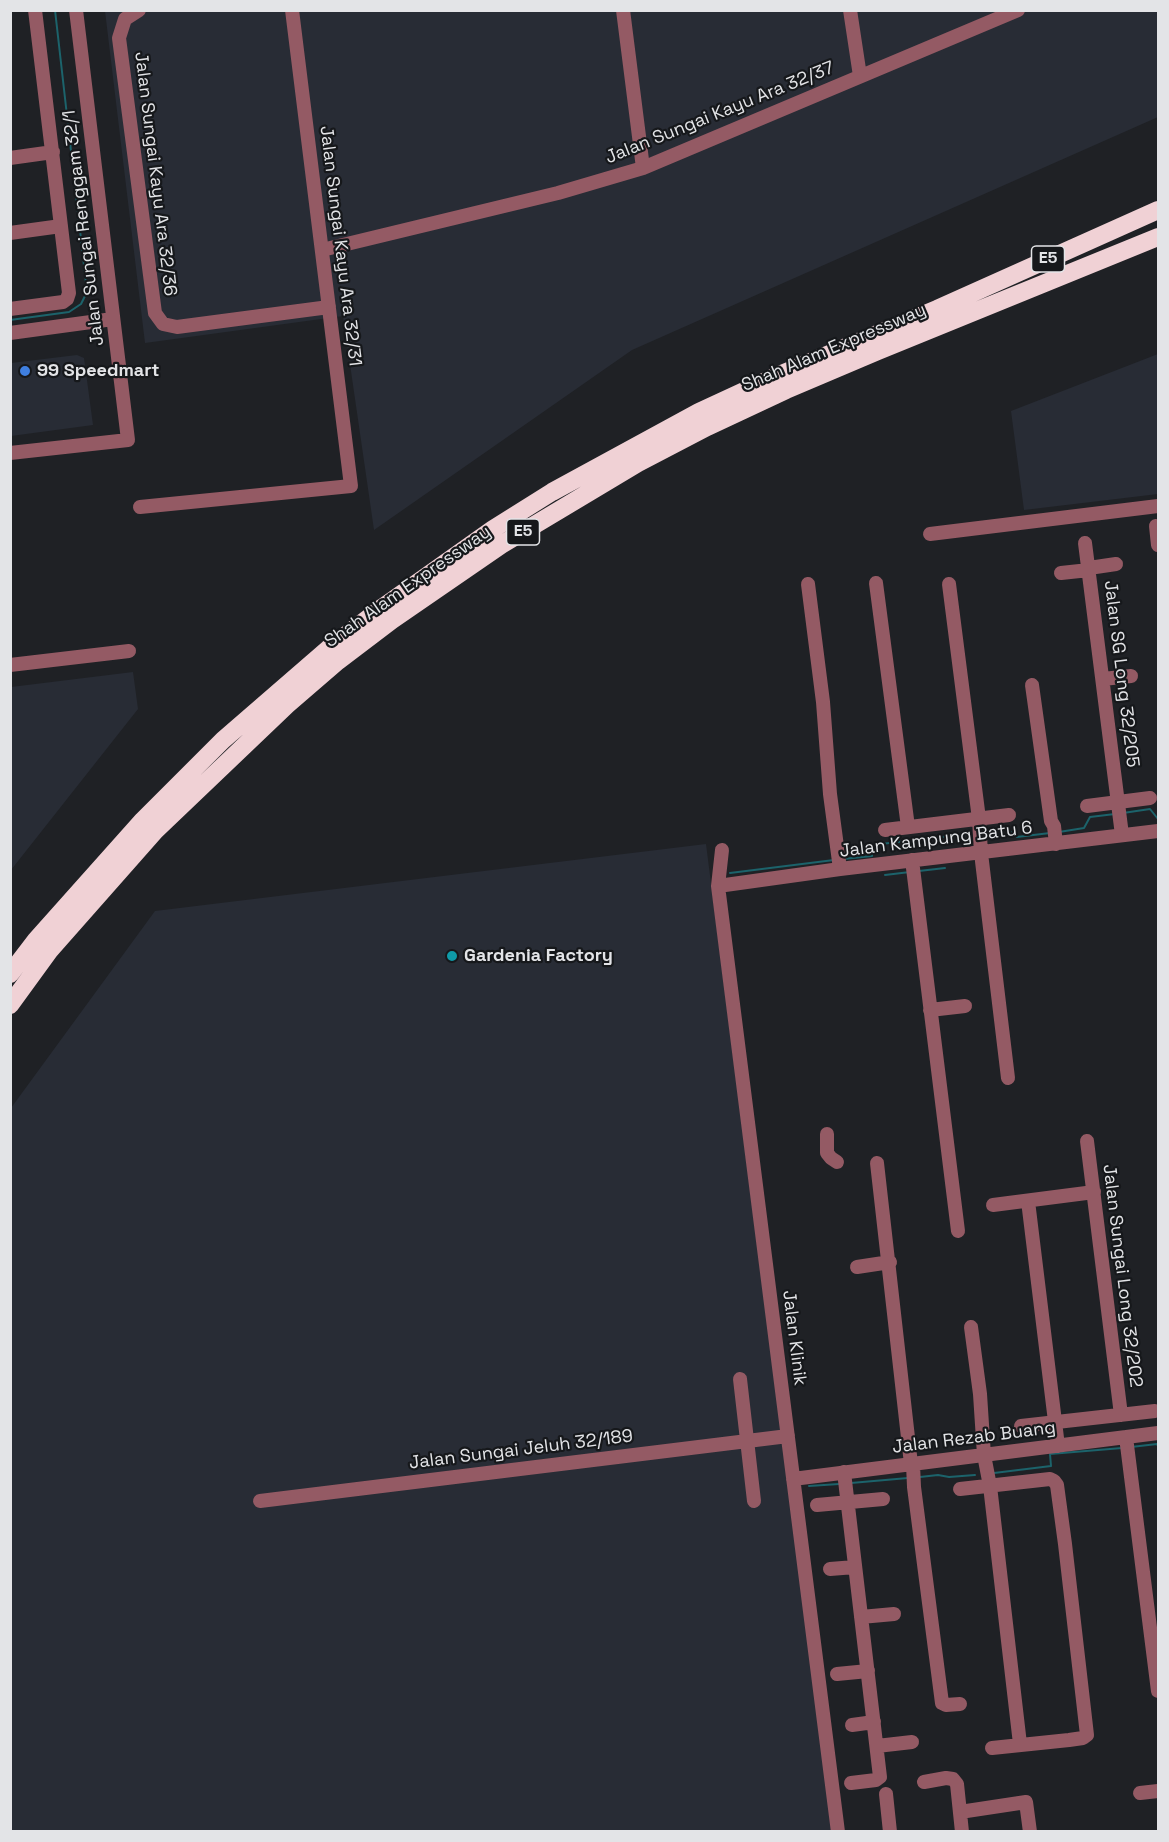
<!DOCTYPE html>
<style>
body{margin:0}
#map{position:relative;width:1169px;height:1842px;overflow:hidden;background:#1f2125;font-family:"Space Grotesk",sans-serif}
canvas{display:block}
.frame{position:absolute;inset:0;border:12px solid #e3e4e7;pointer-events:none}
</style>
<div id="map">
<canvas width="1169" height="1842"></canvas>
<div class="frame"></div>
</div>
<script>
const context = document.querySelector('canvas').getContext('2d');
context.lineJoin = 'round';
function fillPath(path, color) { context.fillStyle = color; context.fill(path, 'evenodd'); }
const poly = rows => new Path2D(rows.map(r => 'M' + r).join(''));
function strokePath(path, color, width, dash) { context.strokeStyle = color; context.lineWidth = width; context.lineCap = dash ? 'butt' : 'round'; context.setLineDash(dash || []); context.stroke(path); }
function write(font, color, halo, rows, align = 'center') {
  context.font = font + ' "Space Grotesk",sans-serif'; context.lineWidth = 4.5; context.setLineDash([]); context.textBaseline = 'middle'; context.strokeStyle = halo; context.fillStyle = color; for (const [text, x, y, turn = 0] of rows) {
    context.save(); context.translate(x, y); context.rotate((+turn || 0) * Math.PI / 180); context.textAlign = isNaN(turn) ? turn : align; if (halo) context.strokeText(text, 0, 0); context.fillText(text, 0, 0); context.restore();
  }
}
fillPath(poly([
 [105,11,1158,11,1158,117,632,350,374,530,343,316,145,343],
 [1158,354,1158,494,1024,510,1011,411],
 [77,355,84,358,93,425,11,436,11,363],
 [133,672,138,709,11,870,11,687],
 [706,844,832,1831,11,1832,11,1108,155,911]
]), '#282c35');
strokePath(poly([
 [10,320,69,312,81,304,87,292,55,10],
 [1123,813,1150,809,1158,819],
 [990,831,1007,829,1017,837,1050,833],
 [1059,832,1084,828,1090,817,1115,814],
 [843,859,872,856,872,845,968,834],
 [919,871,945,868],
 [730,873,834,860],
 [885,875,910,872],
 [1131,1447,1157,1444,1158,1446],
 [994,1473,1051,1466,1050,1454,1122,1448],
 [920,1477,938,1475,949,1477,975,1475],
 [851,1483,908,1478],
 [809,1486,839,1484]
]), '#1c636b', 2);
strokePath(poly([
 [139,10,125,19,119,38,155,313,163,324,177,327,329,307],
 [623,10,643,168],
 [850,10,860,76],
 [10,158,53,152],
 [10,233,61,226],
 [322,250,558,193,643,168,1018,10],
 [10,309,63,302,67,299,69,293,35,10],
 [10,333,113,319],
 [10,453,128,440,76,10],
 [140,507,351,486,292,10],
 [1156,526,1158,545],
 [930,534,1158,506],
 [1085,543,1122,835],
 [1089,568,1116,564],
 [1061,573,1089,570],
 [876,583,908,827],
 [808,584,823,702,830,794,840,869],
 [949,584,979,819,981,853,1008,1078],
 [10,665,129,651],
 [1103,679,1131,676],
 [1032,685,1051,821,1054,826,1056,844],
 [1087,806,1150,798],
 [885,830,1009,815],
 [722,850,718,886,838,1832],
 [912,860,958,1231],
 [718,886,840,869,1158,831],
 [930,1010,965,1006],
 [827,1134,827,1153,831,1158,837,1162],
 [1087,1141,1121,1415],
 [877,1163,911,1464],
 [1028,1201,1058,1446],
 [993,1205,1094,1192],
 [857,1267,890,1262],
 [971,1327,980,1394,984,1455,990,1486,1020,1744],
 [740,1379,754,1501],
 [1021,1426,1155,1411],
 [1126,1437,1158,1691],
 [913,1464,914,1487,942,1703,946,1705,960,1704],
 [844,1472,880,1777,876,1780,851,1783],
 [793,1479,1158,1433],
 [960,1489,1050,1479,1054,1481,1057,1485,1065,1544,1087,1735,1083,1738,1069,1740,992,1748],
 [260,1501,788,1436],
 [817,1505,883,1499],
 [830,1569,855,1567],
 [861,1617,894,1614],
 [837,1674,868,1671],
 [852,1725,874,1722],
 [877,1746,912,1742],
 [924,1782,946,1778,953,1779,957,1784,962,1832],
 [1140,1793,1158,1791],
 [886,1794,890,1832],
 [960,1812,1026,1802,1030,1832]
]), '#945a64', 14);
strokePath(poly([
 [10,974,36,940,143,820,223,740,328,649,383,607,493,529,552,492,699,412,779,375,937,309,1158,210],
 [10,1005,50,950,155,831,287,705,338,661,392,620,501,545,638,463,707,427,786,390,878,351,1158,237]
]), '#f0d1d5', 18);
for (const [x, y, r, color] of [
 [25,371,6,"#3f7fe0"],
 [452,956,6,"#0f9aa8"]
]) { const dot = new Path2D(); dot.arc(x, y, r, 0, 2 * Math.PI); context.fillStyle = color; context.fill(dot); strokePath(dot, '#16181b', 2); }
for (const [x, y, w] of [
 [1048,259,33],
 [523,532,33]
]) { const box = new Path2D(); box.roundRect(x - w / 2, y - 13, w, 26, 4.5); context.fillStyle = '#16181b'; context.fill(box); strokePath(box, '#e3e4e7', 1.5); }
write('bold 16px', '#e3e4e7', null, [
 ["E5",1048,259],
 ["E5",523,532]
]);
write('18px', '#e3e4e7', '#16181b', [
 ["Jalan Sungai Kayu Ara 32/37",720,113,-22],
 ["Jalan Sungai Kayu Ara 32/36",155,174,83],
 ["Jalan Sungai Renggam 32/1",84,228,-97],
 ["Jalan Sungai Kayu Ara 32/31",340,246,83],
 ["Shah Alam Expressway",834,348,-23],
 ["Shah Alam Expressway",408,587,-35],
 ["Jalan SG Long 32/205",1121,674,83],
 ["Jalan Kampung Batu 6",936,840,-7],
 ["Jalan Sungai Long 32/202",1122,1276,83],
 ["Jalan Klinik",794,1338,83],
 ["Jalan Rezab Buang",974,1438,-7],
 ["Jalan Sungai Jeluh 32/189",521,1450,-7]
]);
write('bold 18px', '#e3e4e7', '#16181b', [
 ["99 Speedmart",37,371],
 ["Gardenia Factory",464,956]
], 'left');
</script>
